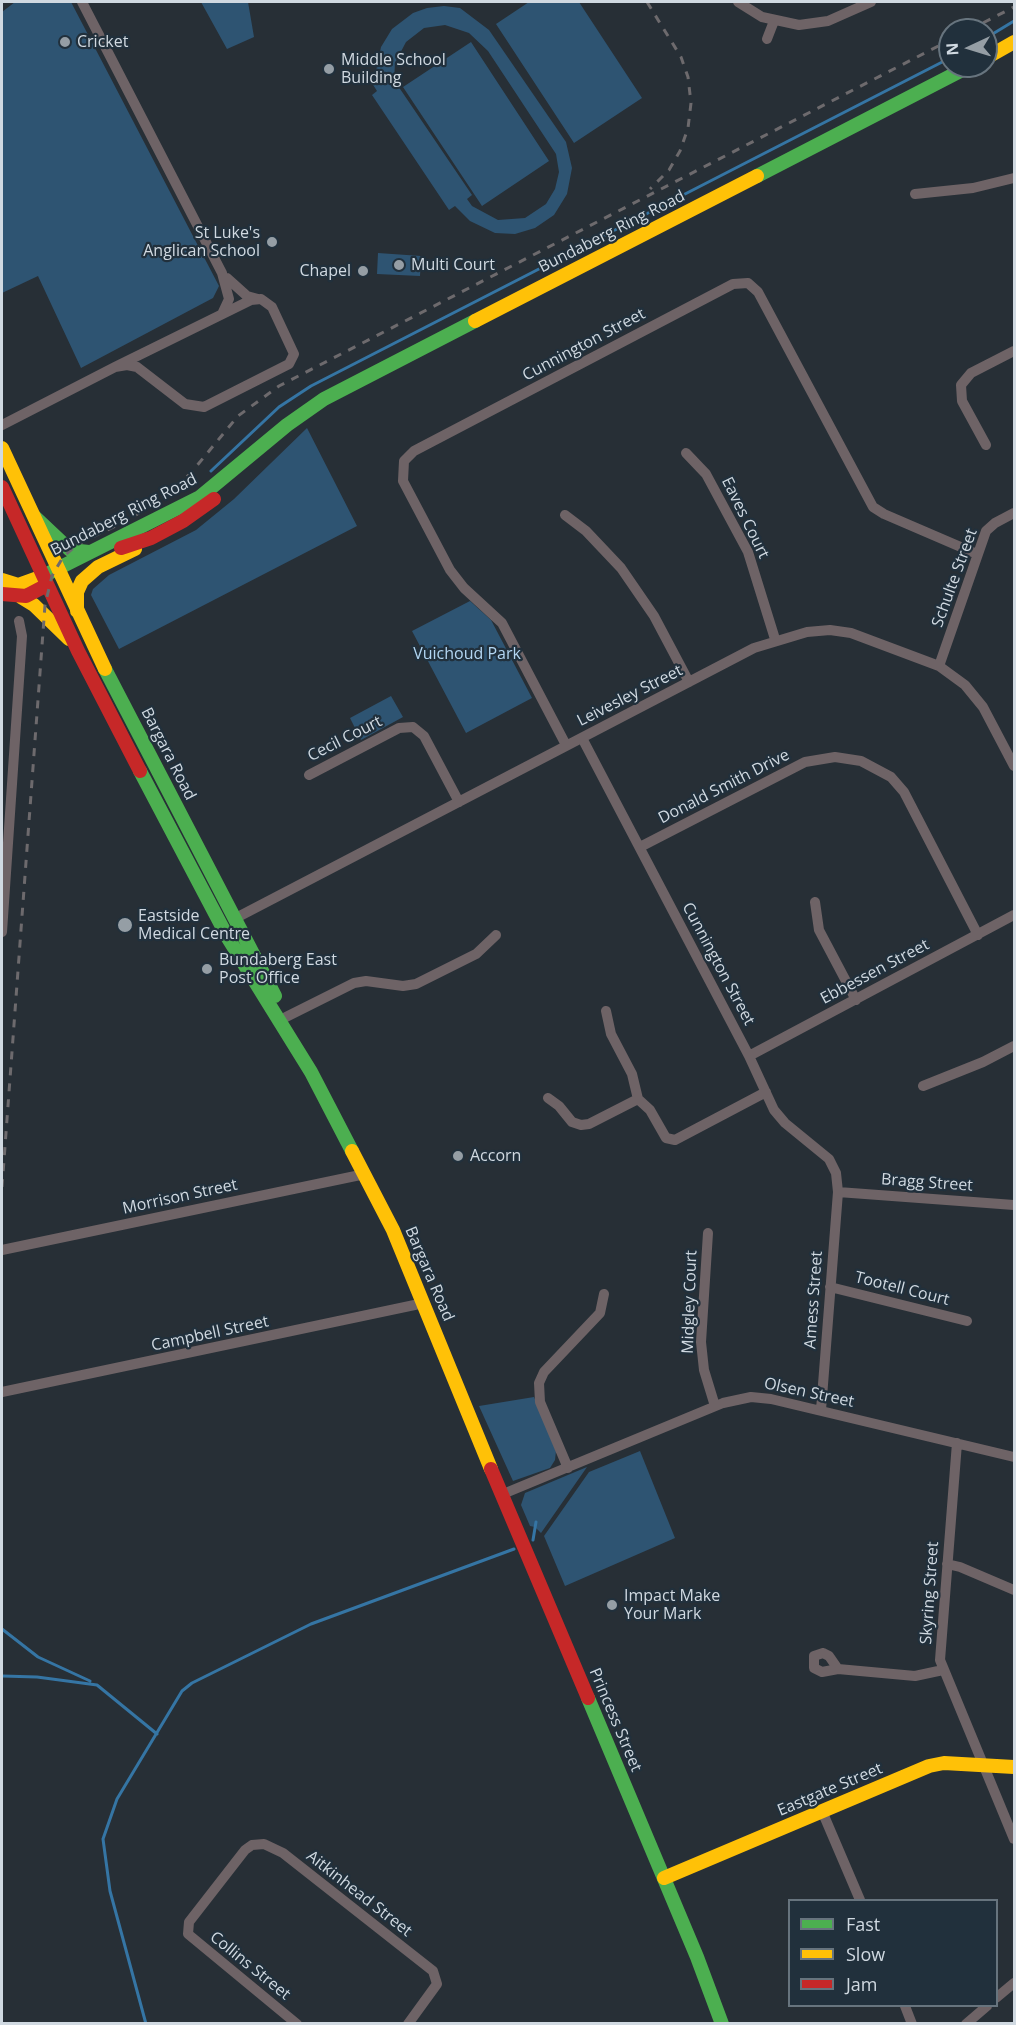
<!DOCTYPE html>
<style>
body{margin:0}
#map{position:relative;width:1016px;height:2025px;overflow:hidden;background:#272f36;font-family:"Open Sans",sans-serif}
canvas{display:block}
.frame{position:absolute;inset:0;border:3px solid #d0d9e1;pointer-events:none}
.legend{position:absolute;left:788px;top:1899px;width:210px;height:108px;box-sizing:border-box;background:#21303c;border:2px solid #67747e;margin:0;padding:8px 10px;list-style:none;font-size:18px;color:#d0d9e1}
.legend li{display:flex;align-items:center;gap:12px;height:30px}
.legend b{width:30px;border:2px solid #67747e}
.north{position:absolute;left:938px;top:18px;width:60px;height:60px;box-sizing:border-box;background:#21303c;border:2px solid #67747e;border-radius:50%;rotate:266deg;font-size:16px;font-weight:700;line-height:24px;text-align:center;color:#d0d9e1}
.north::after{content:'';display:block;margin:auto;width:21px;height:27px;background:#959ea5;clip-path:polygon(50% 0,100% 100%,50% 72%,0 100%)}
</style>
<div id="map">
<canvas width="1016" height="2025"></canvas>
<div class="frame"></div>
<ul class="legend">
<li><b style="height:8px;background:#4caf50"></b>Fast</li>
<li><b style="height:8px;background:#ffc107"></b>Slow</li>
<li><b style="height:8px;background:#c62828"></b>Jam</li>
</ul>
<div class="north">N</div>
</div>
<script>
const context = document.querySelector('canvas').getContext('2d');
context.lineJoin = 'round';
function fillPath(path, color) { context.fillStyle = color; context.fill(path, 'evenodd'); }
const poly = rows => new Path2D(rows.map(r => 'M' + r).join(''));
function strokePath(path, color, width, dash) { context.strokeStyle = color; context.lineWidth = width; context.lineCap = dash ? 'butt' : 'round'; context.setLineDash(dash || []); context.stroke(path); }
function write(font, color, halo, rows, align = 'center') {
  context.font = font + ' "Open Sans",sans-serif'; context.lineWidth = 4.5; context.setLineDash([]); context.textBaseline = 'middle'; context.strokeStyle = halo; context.fillStyle = color; for (const [text, x, y, turn = 0] of rows) {
    context.save(); context.translate(x, y); context.rotate((+turn || 0) * Math.PI / 180); context.textAlign = isNaN(turn) ? turn : align; if (halo) context.strokeText(text, 0, 0); context.fillText(text, 0, 0); context.restore();
  }
}
fillPath(poly([
 [15,2,71,2,219,286,213,298,81,368,38,276,2,293,2,12],
 [201,2,248,2,254,37,227,49],
 [529,2,579,2,642,98,574,143,496,24],
 [444,6,460,8,489,30,566,142,572,168,567,194,554,215,535,228,515,234,495,233,470,221,455,206,449,210,372,95,377,91,370,80,375,76,381,47,392,29,413,13,427,8],
 [445,25,469,33,488,51,556,154,559,172,555,189,546,204,525,218,498,220,472,206,467,199,472,195,394,80,395,63,406,42,424,28],
 [471,42,549,161,482,206,403,87],
 [378,253,421,256,420,276,377,274],
 [307,428,357,526,119,649,91,595,93,589,109,575,196,530,234,499],
 [470,601,491,620,532,698,466,733,412,631],
 [391,696,403,717,361,740,350,718],
 [534,1397,556,1451,555,1460,550,1468,513,1481,479,1406],
 [640,1451,675,1538,565,1586,544,1536,589,1472],
 [587,1467,541,1533,535,1527,530,1526,521,1505,525,1493]
]), '#2e5472');
strokePath(poly([
 [986,38,1014,21],
 [211,471,279,407,311,386,950,58],
 [533,1540,536,1522],
 [2,1629,38,1657,90,1681],
 [2,1676,37,1677,97,1685,157,1734],
 [146,2024,110,1891,103,1839,117,1799,182,1691,192,1683,311,1624,514,1549]
]), '#3575a4', 3);
strokePath(poly([
 [82,2,222,273,229,299,222,314],
 [738,2,762,17,799,25,828,21,871,2],
 [767,39,774,21],
 [915,194,973,188,1014,178],
 [227,278,247,296,258,299],
 [2,425,115,367,251,300,261,299,272,307,294,354,289,364,204,407,185,404,137,367,127,365,115,367],
 [986,445,962,401,961,385,971,373,1014,351],
 [686,453,706,474,748,552,775,639],
 [565,515,586,531,621,568,654,616,689,682],
 [939,666,986,531,995,523,1014,513],
 [582,738,749,1056,774,1110,785,1123,829,1159,836,1173,838,1192,821,1410],
 [566,745,502,623,464,588,450,570,403,481,404,461,414,451,733,284,748,283,758,292,873,507,884,514,977,554],
 [309,775,399,728,413,727,424,736,459,802],
 [640,847,805,762,835,757,861,761,891,777,904,792,978,935],
 [815,902,819,930,856,1000],
 [234,919,754,648,807,632,830,630,851,633,939,666,965,685,983,707,1014,766],
 [2,932,22,636,19,621],
 [606,1011,611,1034,632,1074,638,1099],
 [286,1017,354,983,366,981,403,986,416,984,476,954,496,935],
 [749,1056,1014,915],
 [923,1086,983,1062,1014,1046],
 [548,1098,559,1106,572,1122,581,1125,589,1124,638,1099],
 [638,1099,650,1110,666,1138,675,1140,766,1092],
 [838,1192,1014,1205],
 [708,1233,701,1342,704,1370,715,1406],
 [2,1250,365,1174],
 [830,1287,967,1321],
 [2,1392,424,1303],
 [957,1443,940,1660,1014,1839],
 [568,1468,540,1402,539,1383,544,1372,600,1313,604,1294],
 [503,1494,723,1403,751,1397,771,1399,1014,1457],
 [947,1564,960,1567,1014,1590],
 [823,1653,829,1656,838,1669,822,1672,814,1668,814,1656,823,1653],
 [838,1669,915,1676,943,1670],
 [822,1811,860,1900],
 [996,1998,1014,1983],
 [905,2006,912,2024],
 [297,2024,188,1934,189,1922,245,1850,252,1845,264,1844,283,1853,433,1971,437,1984,408,2024],
 [966,2024,987,2006]
]), '#6e6366', 10);
strokePath(poly([
 [757,176,970,66],
 [35,517,70,550,89,552],
 [43,576,200,497,287,425,324,399,475,321],
 [105,669,275,996],
 [140,771,228,938,311,1072,352,1151],
 [588,1698,697,1957,722,2024]
]), '#4caf50', 14);
strokePath(poly([
 [986,58,1014,42],
 [475,321,757,176],
 [2,448,105,669],
 [2,580,18,585,43,576],
 [21,597,34,605,69,639],
 [77,611,77,592,82,581,98,567,135,549],
 [352,1151,393,1230,491,1469],
 [664,1878,929,1766,944,1763,1014,1767]
]), '#ffc107', 14);
strokePath(poly([
 [2,487,78,651,140,771],
 [121,548,151,538,183,521,214,499],
 [2,594,26,596,47,585],
 [491,1469,588,1698]
]), '#c62828', 14);
strokePath(poly([
 [647,2,681,57,688,77,691,103,688,128,680,151,669,170,650,189],
 [969,30,1014,7],
 [2,1187,45,605,52,576,63,557,78,544,130,519,168,493,190,474,238,416,279,386,950,40]
]), '#6d6a6d', 3, [8, 8]);
for (const [x, y, r, color] of [
 [65,42,6,"#959ea5"],
 [329,69,6,"#959ea5"],
 [272,242,6,"#959ea5"],
 [399,265,6,"#959ea5"],
 [363,271,6,"#959ea5"],
 [125,925,8,"#959ea5"],
 [207,969,6,"#959ea5"],
 [458,1156,6,"#959ea5"],
 [612,1605,6,"#959ea5"]
]) { const dot = new Path2D(); dot.arc(x, y, r, 0, 2 * Math.PI); context.fillStyle = color; context.fill(dot); strokePath(dot, '#21303c', 2); }
write('16px', '#d0d9e1', '#21303c', [
 ["Cricket",77,42],
 ["Middle School",341,60],
 ["Building",341,78],
 ["St Luke's",260,233,"right"],
 ["Anglican School",260,251,"right"],
 ["Multi Court",411,265],
 ["Chapel",351,271,"right"],
 ["Eastside",138,916],
 ["Medical Centre",138,934],
 ["Bundaberg East",219,960],
 ["Post Office",219,978],
 ["Accorn",470,1156],
 ["Impact Make",624,1596],
 ["Your Mark",624,1614]
], 'left');
write('16px', '#d0d9e1', '#21303c', [
 ["Bundaberg Ring Road",612,232,-27],
 ["Cunnington Street",584,345,-28],
 ["Bundaberg Ring Road",124,515,-27],
 ["Eaves Court",745,518,64],
 ["Schulte Street",955,578,-70],
 ["Leivesley Street",630,696,-27],
 ["Cecil Court",345,739,-27],
 ["Bargara Road",168,754,63],
 ["Donald Smith Drive",724,787,-27],
 ["Cunnington Street",718,964,62],
 ["Ebbessen Street",875,972,-28],
 ["Bragg Street",927,1183,4],
 ["Morrison Street",180,1197,-12],
 ["Bargara Road",429,1274,67],
 ["Tootell Court",902,1289,14],
 ["Amess Street",814,1300,-86],
 ["Midgley Court",690,1302,-88],
 ["Campbell Street",210,1334,-12],
 ["Olsen Street",809,1393,12],
 ["Skyring Street",930,1593,-86],
 ["Princess Street",615,1720,67],
 ["Eastgate Street",830,1790,-23],
 ["Aitkinhead Street",359,1894,38],
 ["Collins Street",250,1966,39]
]);
write('16px', '#b3d6f2', '#21303c', [
 ["Vuichoud Park",467,654]
]);
</script>
